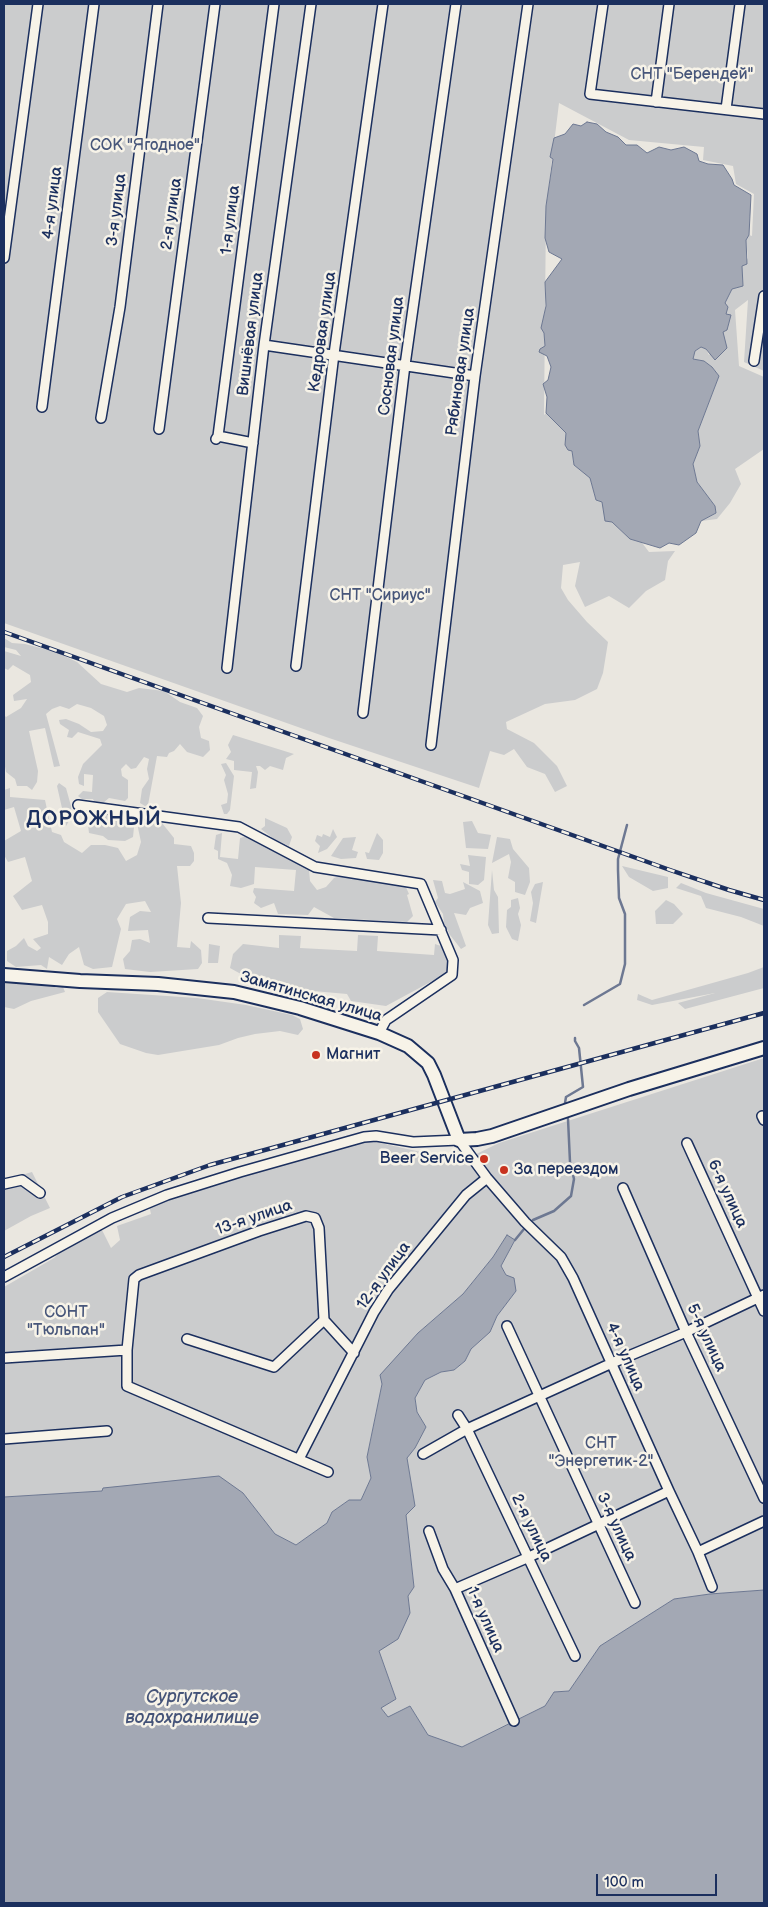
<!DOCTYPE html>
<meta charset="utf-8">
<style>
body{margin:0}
#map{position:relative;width:768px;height:1907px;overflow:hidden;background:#eae7e0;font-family:"Balsamiq Sans",sans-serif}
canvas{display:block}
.frame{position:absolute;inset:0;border:5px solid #1b2f5e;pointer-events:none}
.scale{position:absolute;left:596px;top:1874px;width:121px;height:22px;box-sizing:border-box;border:2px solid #1b2f5e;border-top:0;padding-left:6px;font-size:15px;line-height:18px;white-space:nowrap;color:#1b2f5e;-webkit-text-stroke:4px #f7f3e8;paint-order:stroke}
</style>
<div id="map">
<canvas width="768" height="1907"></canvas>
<div class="frame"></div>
<div class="scale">100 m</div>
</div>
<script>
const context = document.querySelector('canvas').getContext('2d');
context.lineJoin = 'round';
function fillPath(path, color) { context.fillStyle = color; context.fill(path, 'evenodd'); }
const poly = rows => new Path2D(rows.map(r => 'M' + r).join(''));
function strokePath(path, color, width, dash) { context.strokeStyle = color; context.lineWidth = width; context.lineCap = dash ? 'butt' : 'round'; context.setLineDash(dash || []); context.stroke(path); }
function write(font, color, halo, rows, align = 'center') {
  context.font = font + ' "Balsamiq Sans",sans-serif'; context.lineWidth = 5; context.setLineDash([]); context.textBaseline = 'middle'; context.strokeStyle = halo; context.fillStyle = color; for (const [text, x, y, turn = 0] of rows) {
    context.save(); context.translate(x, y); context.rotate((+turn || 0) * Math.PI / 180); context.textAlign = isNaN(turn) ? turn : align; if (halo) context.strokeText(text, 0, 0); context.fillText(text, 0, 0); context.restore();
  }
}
fillPath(poly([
 [4,4,764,4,764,371,744,362,748,300,735,310,739,366,764,377,764,449,735,469,741,484,730,503,717,519,701,521,716,513,715,506,697,482,693,464,700,446,698,431,719,376,712,367,704,361,693,359,695,351,701,347,706,349,709,355,731,315,726,315,725,303,732,289,743,285,742,266,748,258,746,240,749,235,752,236,754,194,736,184,733,166,703,160,704,147,629,140,559,103,546,209,544,415,546,413,566,433,572,451,574,465,590,477,596,500,602,502,612,522,630,539,640,540,649,552,675,551,668,561,665,580,646,591,629,608,609,596,585,607,575,586,580,562,563,565,561,588,568,600,587,622,608,642,603,673,597,689,575,700,545,704,506,722,507,729,534,743,557,766,567,786,555,792,545,774,527,767,514,749,504,755,490,751,479,788,329,738,4,623],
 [4,638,12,643,25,644,56,652,77,662,101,684,127,692,139,688,164,691,180,702,197,708,203,716,199,727,201,738,209,741,210,750,203,757,187,752,180,744,174,751,169,753,167,757,157,756,148,805,145,806,140,803,142,789,149,779,147,769,149,759,144,757,136,768,131,769,126,764,121,769,122,776,128,780,128,798,125,801,109,798,103,803,95,804,93,799,82,799,78,796,83,791,92,792,93,775,84,774,84,786,79,784,78,777,83,764,102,745,100,739,78,732,72,738,67,737,69,730,60,724,59,720,66,719,79,724,91,732,103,731,107,725,104,716,91,708,77,704,69,709,60,706,52,709,46,714,60,766,54,767,45,728,29,731,38,771,37,782,32,790,27,786,17,786,15,779,6,772,4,761,4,715,6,717,21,708,27,699,14,701,13,695,31,682,30,675,13,665,8,670,4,668,4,651,21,656,16,650,4,647],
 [233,735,294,754,286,758,283,770,270,766,265,770,260,766,256,766,258,772,256,788,250,789,252,772,234,770,234,761,226,759,231,752,228,745],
 [226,763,234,776,230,810,227,814,224,814,221,805,227,803,228,794,224,780,226,775,221,764],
 [59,783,66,788,71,806,72,816,66,826,57,786],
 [10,788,10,797,45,800,52,832,61,835,64,842,82,853,91,845,105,845,118,848,126,861,137,855,141,842,138,828,139,816,158,818,174,838,174,844,191,846,194,853,194,861,190,866,177,866,181,903,177,947,190,948,191,941,201,950,202,963,198,969,150,972,125,969,123,959,130,951,132,940,140,939,150,943,148,930,128,931,130,917,140,911,151,912,145,901,126,904,117,919,121,929,112,967,93,969,84,965,79,947,69,954,62,965,49,957,47,969,41,965,16,967,7,961,7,951,16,946,24,938,28,946,37,951,41,948,33,939,48,934,48,922,42,905,22,910,13,896,32,881,25,857,8,862,4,855,4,841,21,831,14,807,4,810,4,790],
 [99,812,135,817,133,837,125,841,108,840,103,836,89,833,88,825],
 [265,818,287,828,292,837,289,846,274,839,261,829,265,826],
 [472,821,478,833,491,835,488,849,466,848,463,822],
 [333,829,337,837,327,849,318,853,320,846,315,841,317,835,322,837,323,834,330,837],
 [222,833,220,857,238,859,240,838,251,835,285,856,301,860,309,870,310,881,317,890,326,887,334,878,346,874,405,885,409,894,407,895,413,916,407,922,334,918,314,907,308,915,278,914,274,903,261,908,254,903,256,897,253,892,254,888,294,891,296,870,255,867,254,884,241,888,230,886,232,875,227,863,218,859,218,851,214,849,216,835],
 [377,833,383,840,383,853,379,860,367,859,365,852,369,853],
 [356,837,352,850,358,852,356,858,341,859,331,856,343,838],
 [497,837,510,839,513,849,529,868,530,882,525,895,515,892,515,882,508,878,511,862,509,854,492,863],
 [468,855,486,857,484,880,478,885,469,884,469,872,462,870,460,864,470,866],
 [622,866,668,877,668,888,653,891,629,877],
 [492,870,494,890,498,897,499,933,492,934,488,925],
 [433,880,442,881,445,893,450,894,465,889,463,882,480,891,483,903,470,908,466,915,454,913,466,946,461,949,450,935,444,923,443,914,435,902,438,898],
 [543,882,536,923,530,921,533,903,531,892,535,884],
 [681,883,706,893,764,909,764,926,741,917,706,908,701,896,676,888],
 [518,898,520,908,518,914,521,925,518,941,512,939,506,927,507,910,511,907,511,900],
 [666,900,674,904,683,914,673,924,656,924,655,911],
 [279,935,301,936,300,948,357,951,358,935,378,936,377,951,434,955,435,944,444,947,448,958,447,973,386,1006,351,1001,347,994,302,990,269,981,265,976,250,979,230,968,233,954,243,944,279,948],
 [209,944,220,946,218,963,208,963],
 [764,967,764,988,685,1009,678,1003,715,993,652,1005,637,1000,638,994,652,1000,748,973],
 [4,983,50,984,56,988,63,987,65,992,31,1001,14,1009,4,1007],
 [107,992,197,998,246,1005,292,1015,300,1019,303,1029,298,1035,280,1031,255,1034,238,1038,219,1045,158,1055,146,1053,120,1044,98,1012,98,998],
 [764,1058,764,1590,710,1594,674,1599,600,1646,569,1691,554,1692,545,1706,462,1747,428,1735,410,1706,388,1718,381,1707,396,1699,379,1651,410,1613,408,1596,414,1587,406,1515,415,1506,407,1458,415,1448,426,1427,417,1412,415,1398,425,1380,441,1372,454,1370,465,1361,471,1349,490,1332,497,1316,516,1291,501,1266,515,1241,507,1236,493,1257,463,1294,418,1333,382,1384,367,1457,371,1478,361,1500,349,1500,332,1512,327,1523,296,1545,275,1534,243,1493,103,1488,103,1491,4,1497,4,1287,54,1258,63,1249,101,1228,111,1248,120,1240,117,1226,151,1214,149,1205,285,1163,371,1141,462,1161,499,1143],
 [32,1172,50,1208,31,1216,4,1231,4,1180]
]), '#cbcccd');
const water = poly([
 [587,122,597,124,606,132,618,137,626,145,637,145,647,153,659,147,671,150,684,147,697,154,699,161,708,164,723,165,732,179,734,185,751,195,749,235,746,240,747,264,742,266,743,286,732,289,725,303,728,307,726,314,731,315,727,330,723,332,727,348,715,360,706,349,701,347,695,351,693,359,704,361,712,367,719,376,698,431,700,446,693,464,697,482,715,506,716,513,701,521,696,533,679,545,669,543,660,548,630,539,612,522,605,521,602,502,596,500,590,478,574,465,572,451,568,450,565,445,566,433,546,413,547,397,543,384,548,380,551,367,547,356,539,352,540,349,545,346,544,333,541,328,546,306,545,282,562,259,549,252,545,238,546,206,553,159,550,157,554,138,565,134,573,124,581,126,587,122],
 [507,1235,515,1240,501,1266,506,1275,514,1278,516,1291,497,1316,490,1332,471,1349,465,1361,454,1370,441,1372,425,1380,415,1398,417,1412,426,1427,415,1448,407,1458,415,1506,406,1515,414,1587,408,1596,410,1613,398,1639,379,1651,396,1699,381,1708,388,1717,410,1706,428,1735,462,1747,545,1706,554,1692,569,1691,600,1646,674,1599,710,1594,764,1590,764,1903,4,1903,4,1497,102,1491,103,1488,219,1476,243,1493,275,1534,296,1545,327,1523,332,1512,349,1500,361,1500,371,1478,367,1457,382,1384,380,1375,418,1333,463,1294,493,1257,507,1235]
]);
fillPath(water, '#a3a8b4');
strokePath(water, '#6d7892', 1);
strokePath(poly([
 [584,1005,620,984,625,964,625,914,619,898,618,870,618,859,627,825],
 [565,1103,566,1097,583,1087,579,1048,575,1041,575,1038],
 [533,1220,554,1211,571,1196,574,1179,570,1162,568,1119],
 [515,1240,524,1229]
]), '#6d7892', 2.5);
const street = poly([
 [603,4,590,94,764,114],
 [656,102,669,4],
 [726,109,740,4],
 [4,258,38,4],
 [264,345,475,376],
 [754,361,764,296],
 [42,407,94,4],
 [101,418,120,307,158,4],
 [159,429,215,4],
 [218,436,253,443],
 [216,439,218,436,274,4],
 [296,666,334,354,383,4],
 [227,668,264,345,311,4],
 [363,713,405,365,456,4],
 [431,745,475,376,528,4],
 [78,805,239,827,315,867,421,884,453,960,452,975,392,1016,386,1020,379,1033],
 [208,918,441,930],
 [762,1116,764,1120],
 [687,1143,764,1311],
 [4,1184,22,1180,40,1193],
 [623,1188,686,1332,764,1498],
 [4,1277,112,1218,167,1195,240,1172,364,1137,376,1136,413,1142,459,1140,487,1178,525,1222,561,1257,573,1278,669,1491,698,1552,712,1587],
 [324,1320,319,1228,315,1218,306,1216,259,1231,139,1275,134,1279,127,1350,127,1386,328,1472],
 [507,1326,635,1603],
 [187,1339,274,1367,324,1320,354,1353],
 [4,1358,127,1350],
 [458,1415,467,1429,575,1656],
 [4,1439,107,1431],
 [423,1454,467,1429,612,1363,686,1332,764,1295],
 [299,1459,374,1312,388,1290,466,1195,487,1178],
 [429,1531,443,1569,455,1589,514,1721],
 [698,1552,764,1521],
 [455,1589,529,1557,669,1491]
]);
const secondary = poly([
 [4,975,80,981,158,984,234,992,300,1008,379,1033,408,1046,428,1063,434,1075,459,1140,477,1139,492,1136,629,1089,764,1048]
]);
strokePath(street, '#1b2f5e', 12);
strokePath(secondary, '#1b2f5e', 16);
strokePath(street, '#f7f3e8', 9);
strokePath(secondary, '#f7f3e8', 12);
const rail = poly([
 [4,632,670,870,729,890,764,900],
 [4,1257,122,1197,210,1165,764,1013]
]);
strokePath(rail, '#1b2f5e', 4.5);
strokePath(rail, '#f7f3e8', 2.5, [8]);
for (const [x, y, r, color] of [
 [316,1055,5,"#c8321e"],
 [484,1159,5,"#c8321e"],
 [504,1170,5,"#c8321e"]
]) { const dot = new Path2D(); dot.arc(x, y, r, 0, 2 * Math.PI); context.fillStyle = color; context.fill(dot); strokePath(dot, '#f7f3e8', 2); }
write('16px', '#47567a', '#f7f3e8', [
 ["СНТ \"Берендей\"",692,75],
 ["СОК \"Ягодное\"",145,146],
 ["СНТ \"Сириус\"",380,596],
 ["СОНТ",66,1313],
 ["\"Тюльпан\"",66,1331],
 ["СHТ",601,1444],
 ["\"Энергетик-2\"",601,1462]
]);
write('16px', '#1b2f5e', '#f7f3e8', [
 ["4-я улица",53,203,-83],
 ["3-я улица",117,210,-83],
 ["2-я улица",172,214,-82],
 ["1-я улица",231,220,-83],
 ["Кедровая улица",323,332,-82],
 ["Вишнёвая улица",251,334,-83],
 ["Сосновая улица",392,356,-83],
 ["Рябиновая улица",461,372,-82],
 ["Замятинская улица",311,997,16],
 ["6-я улица",727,1194,65],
 ["13-я улица",254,1218,-19],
 ["12-я улица",384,1276,-54],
 ["5-я улица",706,1338,65],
 ["4-я улица",625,1357,66],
 ["3-я улица",616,1527,65],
 ["2-я улица",531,1528,64],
 ["1-я улица",485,1620,66]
]);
write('16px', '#1b2f5e', '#f7f3e8', [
 ["Магнит",326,1055],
 ["Beer Service",474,1159,"right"],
 ["За переездом",514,1170]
], 'left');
write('italic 18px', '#445378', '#f7f3e8', [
 ["Сургутское",192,1697],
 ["водохранилище",192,1718]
]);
context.letterSpacing = '1px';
write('bold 21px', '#1b2f5e', '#f7f3e8', [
 ["ДОРОЖНЫЙ",94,820]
]);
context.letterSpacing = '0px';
</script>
